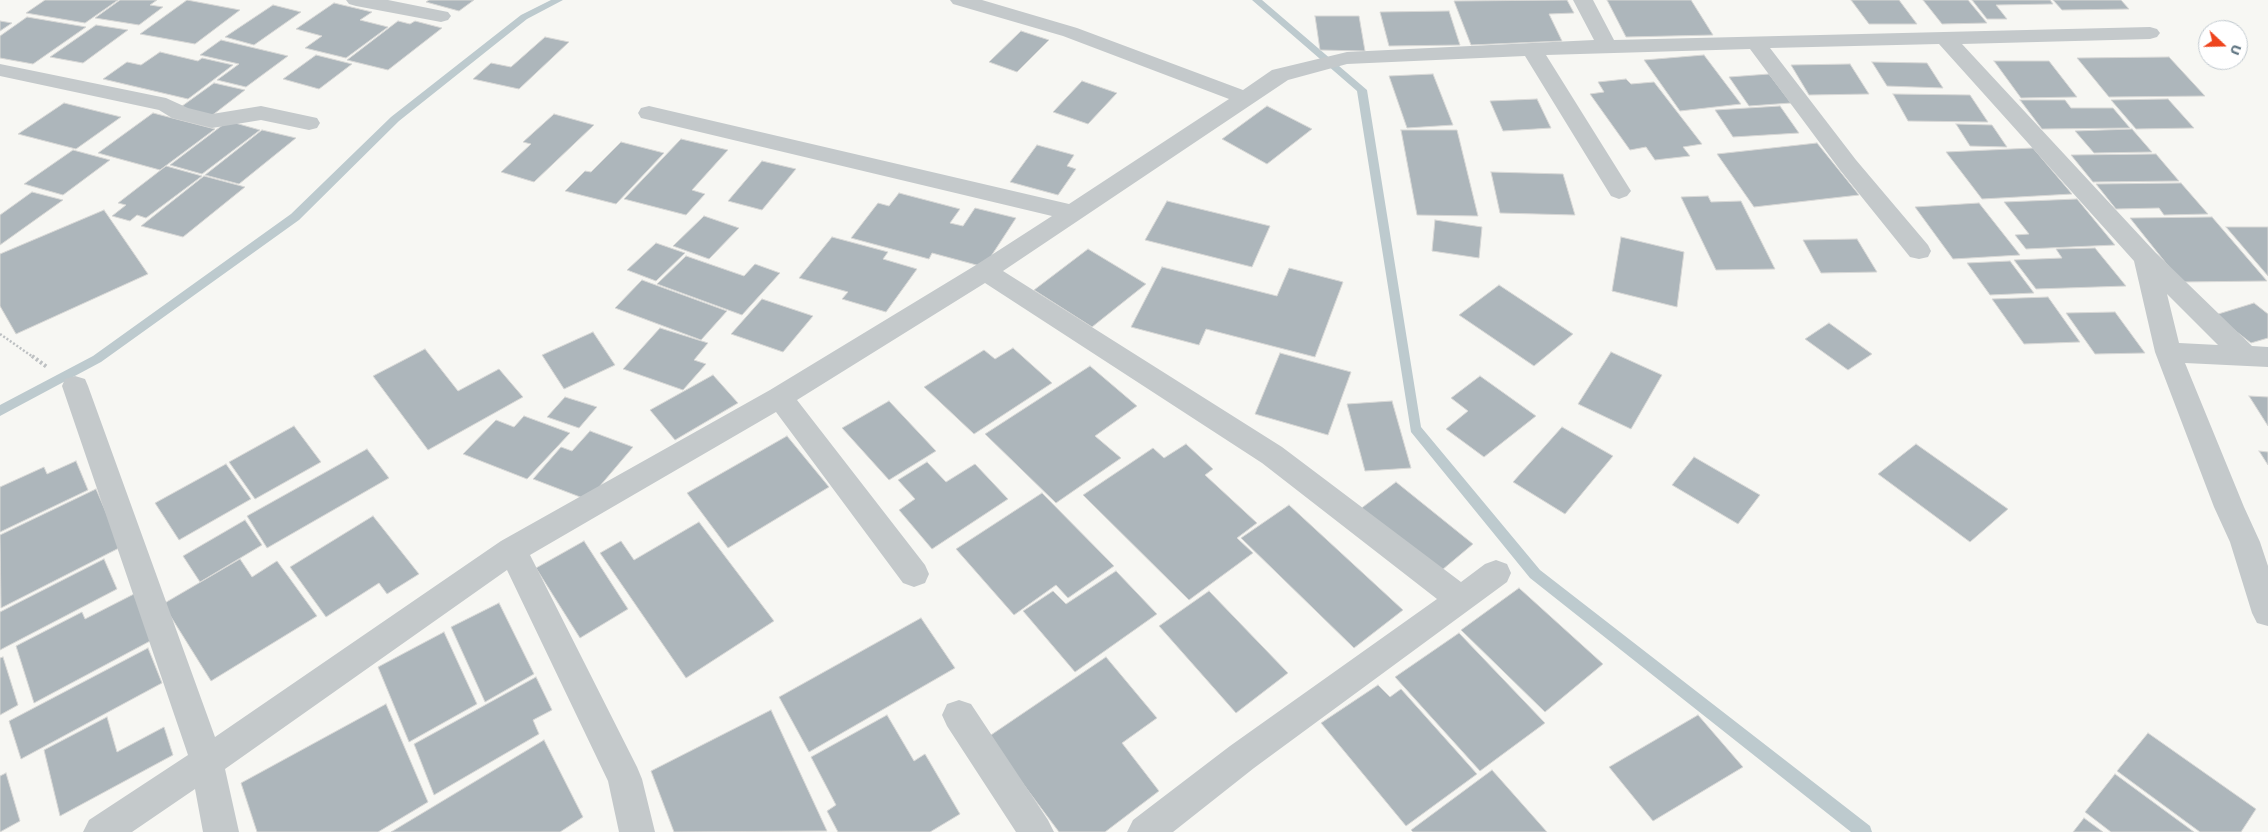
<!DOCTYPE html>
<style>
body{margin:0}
#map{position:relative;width:2268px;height:832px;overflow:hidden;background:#f7f7f3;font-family:"Work Sans",sans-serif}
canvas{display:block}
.north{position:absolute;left:2198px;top:20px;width:50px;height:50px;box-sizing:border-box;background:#fff;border:1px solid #c1c9cf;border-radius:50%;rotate:111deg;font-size:14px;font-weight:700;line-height:20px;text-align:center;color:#647986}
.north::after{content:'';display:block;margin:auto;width:18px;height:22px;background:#ee441d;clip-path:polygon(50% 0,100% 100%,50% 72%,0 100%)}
</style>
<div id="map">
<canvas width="2268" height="832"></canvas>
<div class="north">U</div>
</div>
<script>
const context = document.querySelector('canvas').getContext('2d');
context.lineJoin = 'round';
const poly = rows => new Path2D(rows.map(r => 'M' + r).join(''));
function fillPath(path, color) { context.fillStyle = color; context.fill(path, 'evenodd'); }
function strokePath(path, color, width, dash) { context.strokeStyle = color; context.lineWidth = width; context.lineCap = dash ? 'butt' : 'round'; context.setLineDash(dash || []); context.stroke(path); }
fillPath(poly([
 [551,0,563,0,527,19,399,121,299,220,101,362,0,416,0,405,93,356,291,214,391,117,521,15,551,0],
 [1252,0,1262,0,1367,90,1421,427,1540,570,1870,826,1872,832,1851,832,1530,578,1411,432,1357,91,1252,0]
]), '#bdcace');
const building = poly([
 [45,0,118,0,85,23,26,13,45,0],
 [120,0,157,0,150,5,163,7,139,25,95,18,120,0],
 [187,0,240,10,195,44,140,34,187,0],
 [429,0,474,0,459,11,426,2,429,0],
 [1567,0,1574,13,1549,14,1562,41,1471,45,1454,1,1567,0],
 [1607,0,1691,0,1713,35,1626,37,1607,0],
 [1851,0,1899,0,1917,24,1869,24,1851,0],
 [1923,0,1968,0,1987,23,1942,24,1923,0],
 [1972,0,2050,0,2053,4,1996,5,2007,19,1987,19,1972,0],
 [2053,0,2121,0,2129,9,2062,10,2053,0],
 [334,3,372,12,360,20,388,27,346,58,305,48,322,36,296,29,334,3],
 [273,5,301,12,254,45,225,37,273,5],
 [1449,11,1460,45,1389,46,1380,12,1449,11],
 [1315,16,1359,16,1365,51,1320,50,1315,16],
 [27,17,86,27,33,64,0,58,0,36,27,17],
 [0,21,12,23,0,31,0,21],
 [398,21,410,24,415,21,442,28,388,70,347,60,398,21],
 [96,25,128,30,83,63,50,57,96,25],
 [1021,31,1049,40,1017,72,989,62,1021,31],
 [545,37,569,42,519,89,473,79,491,63,511,67,545,37],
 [221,40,288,56,246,87,217,80,239,64,200,55,221,40],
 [160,52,198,61,202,58,233,65,188,99,103,79,127,62,141,65,160,52],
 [316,55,352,64,319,89,283,79,316,55],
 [1704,55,1741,104,1680,111,1644,60,1704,55],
 [2169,57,2205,96,2109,97,2077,58,2169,57],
 [1994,61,2049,61,2077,97,2021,98,1994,61],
 [1872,62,1927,63,1943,88,1887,86,1872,62],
 [1850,64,1869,94,1809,95,1791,65,1850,64],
 [1433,74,1453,125,1407,128,1389,76,1433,74],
 [1769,74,1791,103,1749,106,1729,77,1769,74],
 [1626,79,1631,84,1654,82,1702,144,1683,147,1690,156,1655,160,1646,147,1630,150,1590,94,1604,92,1598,82,1626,79],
 [1082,81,1117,93,1088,124,1053,112,1082,81],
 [214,83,245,90,210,117,178,109,214,83],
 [1893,94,1970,95,1988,122,1908,121,1893,94],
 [1537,99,1551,128,1503,131,1490,101,1537,99],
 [2168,99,2194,128,2136,129,2111,100,2168,99],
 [2020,100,2065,100,2071,108,2113,108,2130,128,2042,129,2020,100],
 [64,103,121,117,76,149,18,134,64,103],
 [1267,106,1312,129,1267,164,1222,139,1267,106],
 [1780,106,1799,133,1733,137,1715,110,1780,106],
 [153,113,215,129,160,170,98,153,153,113],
 [554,114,594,125,534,182,501,172,531,144,523,142,554,114],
 [228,121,260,130,202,174,170,165,228,121],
 [1956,124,1992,125,2007,147,1970,146,1956,124],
 [2132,129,2152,152,2094,153,2075,131,2132,129],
 [262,130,296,138,239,184,205,175,262,130],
 [1401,130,1457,130,1478,216,1417,215,1401,130],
 [681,139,728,150,692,190,705,194,686,215,624,199,681,139],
 [621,142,664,153,616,204,565,191,585,171,591,172,621,142],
 [1817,143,1859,195,1754,207,1717,154,1817,143],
 [1037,145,1074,155,1067,166,1076,169,1058,195,1010,182,1037,145],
 [2033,148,2072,194,1982,199,1946,152,2033,148],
 [73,150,110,160,63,195,24,184,73,150],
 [2156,154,2179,181,2093,182,2071,155,2156,154],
 [762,161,796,169,762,210,728,201,762,161],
 [166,166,202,176,146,218,137,215,130,221,112,216,126,205,118,203,166,166],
 [1491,172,1563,174,1575,215,1500,213,1491,172],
 [204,176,245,187,183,237,141,226,204,176],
 [2181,183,2208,214,2164,215,2159,208,2116,209,2096,184,2181,183],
 [32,192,63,200,0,245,0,215,32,192],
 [899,193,960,209,950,223,963,226,975,208,1016,218,984,267,932,253,929,259,851,238,878,203,889,206,899,193],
 [1708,196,1711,202,1741,201,1775,269,1716,270,1681,197,1708,196],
 [2077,199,2115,245,2026,249,2015,235,2029,234,2004,202,2077,199],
 [1167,201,1270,226,1252,267,1145,240,1167,201],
 [1979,203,2020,255,1953,259,1915,207,1979,203],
 [104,210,148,274,16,334,0,306,0,254,104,210],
 [704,216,739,228,709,259,673,246,704,216],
 [2212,217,2267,281,2181,282,2130,218,2212,217],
 [1435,220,1482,227,1479,258,1432,251,1435,220],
 [2226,227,2268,227,2268,276,2226,227],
 [832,237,888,252,883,259,917,269,886,312,842,299,848,292,799,278,832,237],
 [1621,237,1684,252,1677,307,1612,291,1621,237],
 [1857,239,1877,272,1821,273,1803,240,1857,239],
 [656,243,685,253,656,281,627,270,656,243],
 [2095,248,2126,286,2036,289,2014,260,2062,258,2056,249,2095,248],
 [1088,249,1146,284,1092,327,1034,290,1088,249],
 [686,256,744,276,755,264,780,273,742,315,657,284,686,256],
 [2010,261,2034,293,1990,295,1967,263,2010,261],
 [1162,267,1277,296,1289,268,1343,282,1315,357,1206,329,1199,345,1131,327,1162,267],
 [642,280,727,311,701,340,615,308,642,280],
 [1499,285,1573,334,1534,366,1459,315,1499,285],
 [2048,297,2080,342,2024,344,1992,299,2048,297],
 [762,299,813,316,783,352,731,334,762,299],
 [2254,303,2268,314,2268,338,2251,343,2215,315,2254,303],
 [2115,312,2145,353,2095,354,2066,313,2115,312],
 [1829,323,1872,354,1848,370,1805,339,1829,323],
 [660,328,708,343,694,360,706,364,683,390,623,369,660,328],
 [593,332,615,365,564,389,542,355,593,332],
 [1013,348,1052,383,974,434,924,387,984,350,995,359,1013,348],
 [425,349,458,391,499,369,523,397,428,450,373,376,425,349],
 [1611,352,1662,375,1631,429,1578,404,1611,352],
 [1280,353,1351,372,1328,435,1255,414,1280,353],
 [1090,366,1137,406,1095,436,1121,458,1056,503,985,434,1090,366],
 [713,375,738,403,675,440,650,410,713,375],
 [1480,376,1536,416,1484,457,1446,429,1468,411,1451,398,1480,376],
 [2249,396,2268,397,2268,426,2249,396],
 [565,397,597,407,579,428,547,417,565,397],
 [889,401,936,451,889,480,842,428,889,401],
 [1392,401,1411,468,1365,471,1347,404,1392,401],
 [524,416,570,433,527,479,463,454,496,420,514,427,524,416],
 [294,426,321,462,255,499,229,462,294,426],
 [1562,427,1613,456,1565,514,1513,482,1562,427],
 [590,431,633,447,588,500,533,479,561,447,572,451,590,431],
 [787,436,829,487,728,548,687,493,787,436],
 [1186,444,1213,469,1205,475,1257,523,1237,538,1253,553,1189,600,1083,495,1153,448,1164,458,1186,444],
 [1916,444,2008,509,1970,542,1878,474,1916,444],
 [367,449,389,478,267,548,247,516,367,449],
 [2259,451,2268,452,2268,465,2259,451],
 [1694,457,1760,495,1738,524,1672,485,1694,457],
 [76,461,88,490,0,532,0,487,44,467,47,474,76,461],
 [927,462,946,482,975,464,1008,499,932,549,899,510,915,499,898,480,927,462],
 [226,464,251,499,179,540,155,503,226,464],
 [1396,482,1473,544,1436,575,1359,510,1396,482],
 [96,489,121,547,1,608,0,535,96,489],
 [1042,493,1114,566,1068,598,1056,585,1014,615,956,549,1042,493],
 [1289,505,1403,610,1354,648,1241,538,1289,505],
 [373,516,419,574,387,594,379,583,326,617,290,567,373,516],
 [245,520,262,545,200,582,183,556,245,520],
 [699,522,774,621,686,678,600,553,621,541,634,560,699,522],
 [584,541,628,609,580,638,536,568,584,541],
 [104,559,117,589,0,650,0,612,104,559],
 [240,559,252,577,277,561,317,616,211,681,163,604,240,559],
 [1116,571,1157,614,1075,672,1023,611,1053,591,1066,604,1116,571],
 [1519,588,1603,664,1545,712,1461,630,1519,588],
 [1209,591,1288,673,1236,713,1159,626,1209,591],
 [134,594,152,640,34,703,16,646,82,612,85,619,134,594],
 [499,603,534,674,485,702,451,627,499,603],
 [921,618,955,668,809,752,779,697,921,618],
 [444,632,477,704,409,742,378,667,444,632],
 [1459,633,1545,723,1480,771,1395,677,1459,633],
 [148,648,162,683,21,759,9,721,148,648],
 [3,657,18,705,0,715,0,658,3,657],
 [1106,657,1157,718,1122,743,1159,791,1105,832,1059,832,988,737,1106,657],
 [536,677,552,710,533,720,539,734,434,795,414,744,536,677],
 [1378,685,1390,697,1401,689,1477,774,1406,826,1321,723,1378,685],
 [386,704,428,802,378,832,257,832,241,783,386,704],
 [771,710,827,831,674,832,651,771,771,710],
 [887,715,914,761,925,754,960,814,930,832,838,832,827,811,836,805,811,757,887,715],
 [1698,715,1743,767,1653,821,1609,767,1698,715],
 [107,717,117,752,164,727,173,755,60,816,44,750,107,717],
 [2148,733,2256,809,2241,832,2200,832,2117,771,2148,733],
 [544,740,583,817,560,832,391,832,544,740],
 [1492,770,1547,832,1413,832,1411,830,1492,770],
 [6,773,20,821,0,832,0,776,6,773],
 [2115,774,2194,832,2111,832,2085,812,2115,774],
 [2084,818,2103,832,2073,832,2084,818]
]);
fillPath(building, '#adb6bb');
strokePath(building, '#d8d8d6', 1);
strokePath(poly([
 [0,334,33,357]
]), '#bdc0c2', 2.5, [2, 2]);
strokePath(poly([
 [32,356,47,367]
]), '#bdc0c2', 4, [2.5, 2.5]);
fillPath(poly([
 [346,0,388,0,448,12,451,16,448,20,441,22,356,6,349,4,346,0],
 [950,0,982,0,1077,28,1243,90,1272,70,1347,52,1594,40,1573,0,1593,0,1614,40,2150,27,2157,29,2160,33,2157,37,2150,39,1962,44,2155,252,2252,346,2268,347,2268,367,2185,363,2244,507,2260,542,2268,566,2268,626,2257,623,2252,613,2230,542,2214,507,2155,352,2134,261,1939,44,1770,48,1856,160,1928,245,1931,251,1928,257,1919,259,1910,257,1840,170,1750,49,1546,55,1631,191,1627,196,1619,199,1611,196,1525,56,1347,64,1288,80,1003,271,1282,447,1461,582,1485,564,1496,560,1507,564,1511,573,1507,582,1254,768,1173,832,1127,832,1133,820,1230,746,1437,599,1262,463,985,283,797,400,925,565,929,574,925,583,914,587,903,583,776,412,530,555,637,767,642,779,655,832,619,832,608,781,507,570,225,769,239,832,203,832,195,789,132,832,83,832,89,820,188,755,62,386,65,379,75,376,85,379,88,386,215,737,501,541,770,390,976,265,1052,216,641,118,638,113,641,108,649,106,1069,204,1229,99,1063,36,953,4,950,0],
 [2167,294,2218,345,2179,343,2167,294],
 [0,64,166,98,188,108,212,114,261,106,317,118,320,123,317,128,309,130,261,120,212,128,172,118,159,110,0,76,0,64],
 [959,700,971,704,1048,820,1054,832,1016,832,947,726,942,715,947,704,959,700]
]), '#c4c9cb');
</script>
